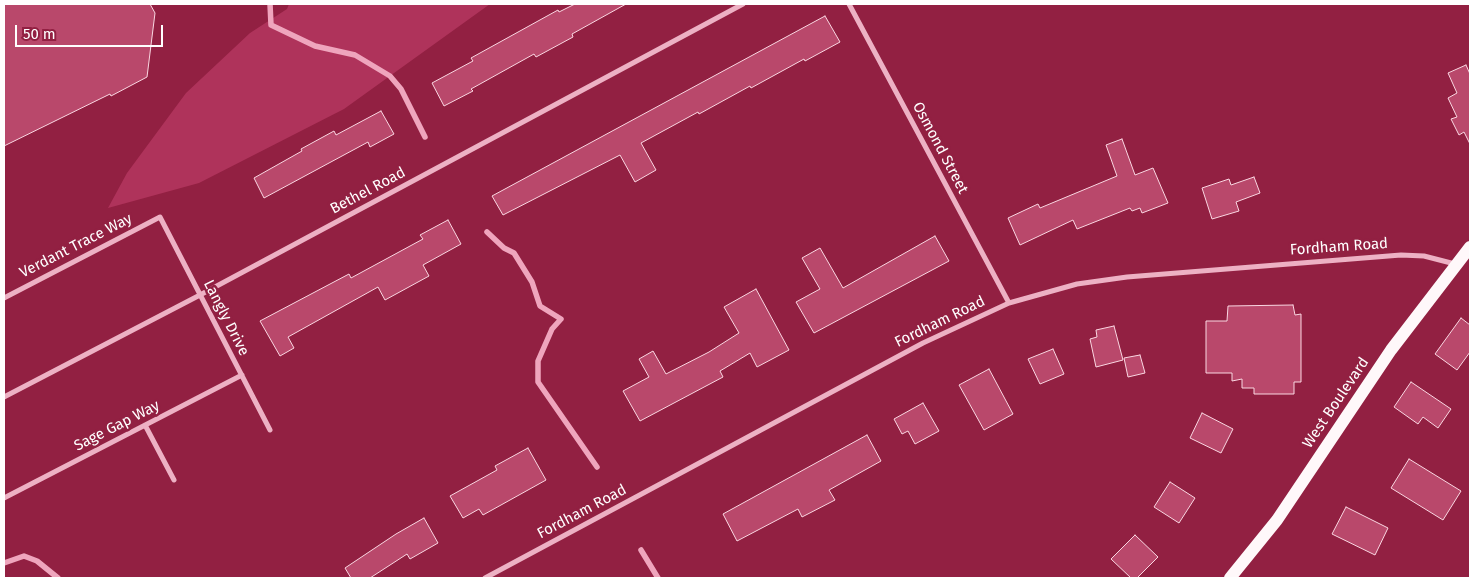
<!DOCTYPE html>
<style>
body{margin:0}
#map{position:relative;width:1474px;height:582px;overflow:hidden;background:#922042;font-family:"Fira Sans",sans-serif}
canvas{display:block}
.frame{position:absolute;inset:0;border:5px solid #fff;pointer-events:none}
.scale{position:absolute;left:15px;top:25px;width:148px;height:22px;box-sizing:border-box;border:2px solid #fff;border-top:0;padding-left:6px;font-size:15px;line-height:18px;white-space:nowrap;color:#fff;-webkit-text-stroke:4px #922042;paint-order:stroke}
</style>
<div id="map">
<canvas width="1474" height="582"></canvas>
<div class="frame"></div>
<div class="scale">50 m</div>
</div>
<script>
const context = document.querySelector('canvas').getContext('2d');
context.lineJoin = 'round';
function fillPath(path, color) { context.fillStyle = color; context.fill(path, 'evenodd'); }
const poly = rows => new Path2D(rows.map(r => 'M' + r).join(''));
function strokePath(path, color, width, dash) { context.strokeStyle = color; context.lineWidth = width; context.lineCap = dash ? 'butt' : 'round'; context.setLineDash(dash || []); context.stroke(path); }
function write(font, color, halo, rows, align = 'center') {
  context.font = font + ' "Fira Sans",sans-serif'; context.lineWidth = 5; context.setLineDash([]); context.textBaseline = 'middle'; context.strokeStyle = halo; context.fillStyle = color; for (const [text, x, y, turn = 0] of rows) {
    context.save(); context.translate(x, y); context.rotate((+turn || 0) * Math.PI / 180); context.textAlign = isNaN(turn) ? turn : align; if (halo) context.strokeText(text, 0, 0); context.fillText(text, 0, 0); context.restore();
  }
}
fillPath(poly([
 [289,4,490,4,344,109,199,183,108,208,127,173,186,93,250,33,287,9]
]), '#af335b');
strokePath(poly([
 [270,4,271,25,315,46,355,55,390,76,401,89,425,137],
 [487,232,504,248,514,253,532,282,540,306,561,319,552,329,538,361,538,382,597,467],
 [641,550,658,578],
 [4,563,24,556,37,561,58,578]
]), '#efa5bd', 5.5);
const building = poly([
 [4,4,150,4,155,13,147,77,111,96,110,94,4,146,4,4],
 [575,4,626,4,572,34,573,37,536,57,534,54,471,89,473,91,444,106,432,83,473,61,471,58,558,10,559,12,575,4],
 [825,16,840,42,805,61,804,59,751,88,750,86,699,114,698,112,641,143,656,170,635,182,620,155,503,215,492,196,825,16],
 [1466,65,1470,74,1470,144,1464,132,1459,135,1451,119,1457,117,1448,98,1457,93,1448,73,1466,65],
 [381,111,394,134,370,147,368,142,264,198,254,178,302,151,301,149,334,131,336,135,381,111],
 [1122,139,1135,175,1153,168,1168,203,1142,213,1140,208,1132,211,1130,208,1077,229,1073,220,1020,245,1008,218,1038,204,1040,208,1117,176,1106,145,1122,139],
 [1254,177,1260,193,1236,202,1239,211,1212,219,1202,188,1229,179,1231,185,1254,177],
 [448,220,461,244,423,265,429,276,385,300,378,287,288,337,294,348,280,356,260,321,349,274,351,278,423,239,420,235,448,220],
 [935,236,949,261,814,333,796,302,820,289,802,258,820,248,843,288,935,236],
 [756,289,789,350,757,367,750,353,720,371,723,377,640,421,623,391,649,377,639,359,653,351,666,374,709,352,739,333,724,307,756,289],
 [1293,305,1295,315,1301,314,1301,382,1294,382,1294,394,1254,394,1254,388,1242,388,1242,379,1232,381,1232,373,1206,373,1206,321,1227,321,1228,306,1293,305],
 [1461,318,1470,325,1470,352,1457,370,1435,354,1461,318],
 [1114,326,1123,360,1096,367,1090,339,1097,337,1096,330,1114,326],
 [1053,349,1064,374,1040,384,1028,359,1053,349],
 [1140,355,1145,373,1128,377,1124,358,1140,355],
 [989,369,1013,414,984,430,959,385,989,369],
 [1411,382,1451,409,1438,428,1423,417,1418,424,1394,407,1411,382],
 [923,403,939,431,915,444,908,431,902,434,894,419,923,403],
 [1202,413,1233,429,1221,453,1190,438,1202,413],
 [867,435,881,461,829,490,835,500,802,517,798,509,737,541,723,514,867,435],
 [528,448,546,480,483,515,479,509,463,518,450,496,497,470,495,466,528,448],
 [1409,459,1461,491,1443,520,1391,488,1409,459],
 [1170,482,1195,498,1179,523,1154,507,1170,482],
 [1346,507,1388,528,1375,555,1332,534,1346,507],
 [424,518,438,543,410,559,407,554,370,578,351,578,345,568,396,534,424,518],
 [1135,535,1158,557,1137,578,1131,578,1111,559,1135,535]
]);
fillPath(building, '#b9486b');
strokePath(building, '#fad7e2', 1);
strokePath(poly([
 [849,4,1009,303],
 [4,298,160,217,270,430],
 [4,397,200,295,743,4],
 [145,425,174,480],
 [4,498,242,375],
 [485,578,923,343,1009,303,1077,284,1127,277,1401,255,1424,256,1455,264]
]), '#edb1c4', 5);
strokePath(poly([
 [1230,578,1277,520,1391,350,1470,247]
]), '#fff8fa', 12);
write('15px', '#fff', '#922042', [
 ["Osmond Street",940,148,62],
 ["Bethel Road",368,191,-28],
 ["Verdant Trace Way",76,246,-27],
 ["Fordham Road",1339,247,-4],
 ["Langly Drive",226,318,63],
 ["Fordham Road",940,322,-26],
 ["West Boulevard",1336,403,-56],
 ["Sage Gap Way",117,426,-27],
 ["Fordham Road",582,512,-28]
]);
</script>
